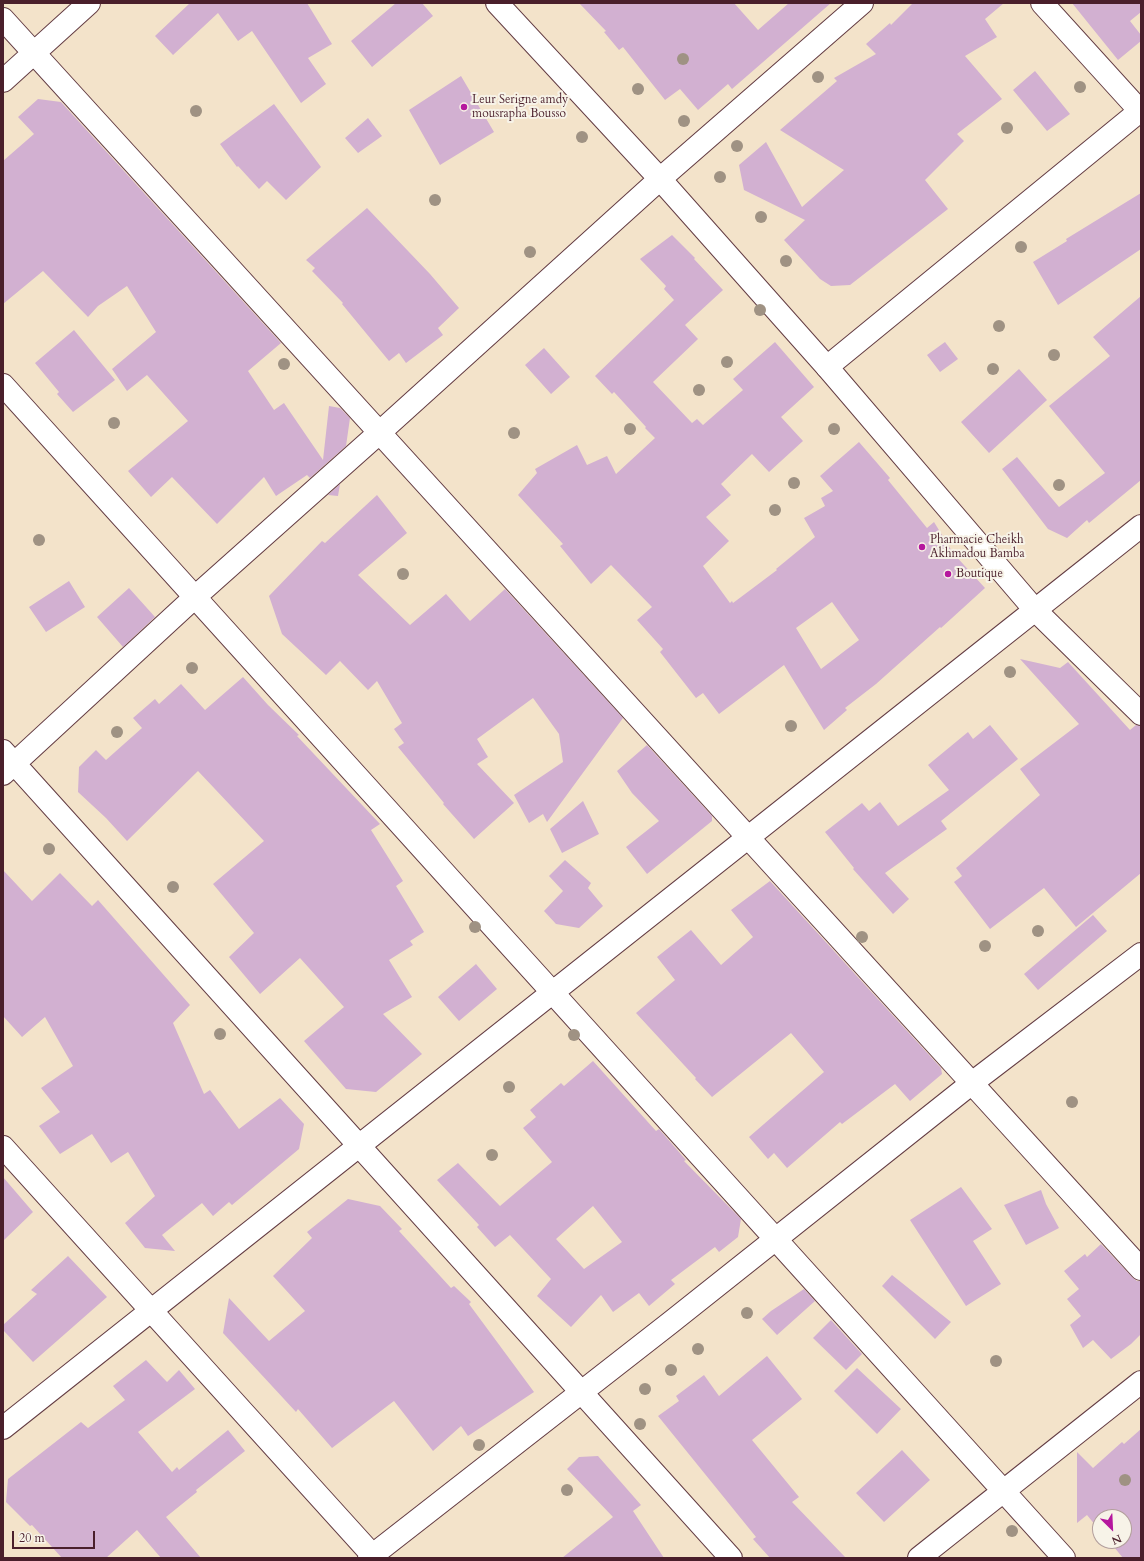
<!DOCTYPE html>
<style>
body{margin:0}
#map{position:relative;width:1144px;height:1561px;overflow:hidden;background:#f3e3ca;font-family:Cardo,serif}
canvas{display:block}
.frame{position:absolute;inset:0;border:4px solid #4a1f2b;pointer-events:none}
.north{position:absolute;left:1092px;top:1509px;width:40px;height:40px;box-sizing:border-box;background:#f7f3e8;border:1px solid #b29e9c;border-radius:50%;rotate:156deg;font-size:11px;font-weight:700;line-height:16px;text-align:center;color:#4a1f2b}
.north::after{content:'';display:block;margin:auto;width:14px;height:18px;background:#b5179e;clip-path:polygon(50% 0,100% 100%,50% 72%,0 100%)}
.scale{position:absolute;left:12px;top:1531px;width:83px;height:18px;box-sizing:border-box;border:2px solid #4a1f2b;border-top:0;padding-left:5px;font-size:12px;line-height:14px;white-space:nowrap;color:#4a1f2b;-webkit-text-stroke:3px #f7f3e8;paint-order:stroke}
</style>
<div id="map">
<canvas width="1144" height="1561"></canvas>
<div class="frame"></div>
<div class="north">N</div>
<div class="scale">20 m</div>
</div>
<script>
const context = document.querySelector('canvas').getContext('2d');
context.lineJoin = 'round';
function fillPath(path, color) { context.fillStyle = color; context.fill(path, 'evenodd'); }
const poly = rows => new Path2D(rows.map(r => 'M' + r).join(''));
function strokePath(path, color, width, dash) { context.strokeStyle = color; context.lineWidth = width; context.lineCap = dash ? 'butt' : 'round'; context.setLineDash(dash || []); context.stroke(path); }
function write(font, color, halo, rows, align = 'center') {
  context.font = font + ' Cardo,serif'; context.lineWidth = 4; context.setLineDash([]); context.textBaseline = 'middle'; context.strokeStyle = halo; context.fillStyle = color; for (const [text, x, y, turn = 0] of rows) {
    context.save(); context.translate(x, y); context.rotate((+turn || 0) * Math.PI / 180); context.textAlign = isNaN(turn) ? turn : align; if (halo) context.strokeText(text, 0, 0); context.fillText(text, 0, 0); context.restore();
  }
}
fillPath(poly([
 [190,3,307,3,332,44,308,58,326,84,301,103,252,31,238,41,218,13,173,55,155,36],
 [396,3,422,3,433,16,372,67,351,41],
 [579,3,734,3,758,30,789,3,831,3,732,89,728,84,698,110,680,89,665,100,623,47,619,50,604,32,606,31],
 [913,3,1004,3,985,19,997,37,965,56,1002,99,957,134,964,141,925,180,948,209,850,285,831,286,820,279,784,240,805,220,744,190,739,165,766,142,802,207,844,170,780,130,837,81,834,78,876,54,866,44,890,23,891,25],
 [1072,3,1141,3,1141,12,1130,21,1141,35,1141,41,1118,60],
 [1035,71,1070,114,1047,131,1013,90],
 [461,76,494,132,440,165,409,110],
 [38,99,61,102,281,343,248,371,274,410,284,403,323,460,329,406,340,408,350,418,346,446,310,478,307,475,276,496,264,477,217,524,172,477,151,497,128,471,188,421,147,375,127,391,112,369,156,332,127,286,98,306,88,317,43,271,3,304,3,161,34,134,18,117],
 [274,104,321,167,286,200,267,181,259,189,238,166,237,167,220,144],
 [368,118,382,136,358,153,345,138],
 [1141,193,1141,249,1058,305,1033,262,1067,241,1066,239],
 [367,208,430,274,459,308,438,328,443,335,406,363,399,353,389,361,342,304,343,303,312,271,315,268,306,260],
 [672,235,695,258,694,259,723,290,685,325,698,339,653,382,692,423,697,419,703,425,743,390,733,379,775,342,814,387,781,417,803,441,769,472,752,454,721,484,731,495,706,517,729,541,703,566,730,603,732,601,733,603,777,570,776,569,815,537,804,518,825,506,821,498,833,491,820,476,859,442,890,478,888,480,927,528,934,522,953,553,985,588,941,628,940,627,876,684,845,708,847,710,824,730,784,665,719,714,703,693,696,698,660,652,663,649,637,620,652,607,611,565,591,584,560,546,563,544,518,495,537,473,535,469,577,445,587,465,607,456,616,474,655,438,645,428,646,427,614,392,612,394,595,376,674,300,664,289,666,286,640,259],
 [832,602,859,640,821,669,796,628],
 [1141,296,1141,480,1089,523,1087,520,1067,538,1048,529,1002,469,1017,457,1059,507,1105,473,1049,406,1110,356,1093,337],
 [74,330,115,380,73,412,57,394,59,392,35,363],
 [945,342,958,359,940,372,927,355],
 [544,348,570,377,551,394,525,365],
 [1019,369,1047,400,989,453,961,422],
 [340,484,338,496,328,495],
 [377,495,407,533,358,575,410,625,446,594,470,621,505,589,623,718,547,822,543,814,529,823,514,795,563,762,559,734,533,698,477,739,488,757,477,764,514,803,474,839,443,804,444,803,398,747,404,743,394,729,402,723,377,681,368,690,340,661,326,675,282,634,269,596,322,541,325,543],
 [69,581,85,607,46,632,29,607],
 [129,588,155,617,123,647,97,617],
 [1020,659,1060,668,1068,662,1130,730,1136,725,1141,726,1141,873,1076,927,1044,888,990,929,954,882,962,876,956,868,1040,795,1020,769,1079,724],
 [243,677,268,705,299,735,297,736,380,824,371,830,403,881,396,886,424,932,410,941,413,945,389,960,412,997,383,1014,422,1054,376,1092,346,1089,304,1041,344,1007,300,958,260,994,229,957,254,933,213,884,264,841,198,771,127,841,106,818,78,792,79,767,96,750,106,760,142,728,133,718,155,699,159,704,181,684,205,710],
 [990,725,1018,759,941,821,947,829,885,873,909,899,893,914,853,869,854,868,825,832,862,803,869,811,880,802,898,826,949,790,928,765,968,732,973,739],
 [647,745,712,816,712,821,647,874,626,847,659,821,632,793,617,771],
 [583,801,599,834,562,853,550,829],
 [565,860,591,883,588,888,603,906,579,928,556,924,544,911,563,891,549,876],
 [3,870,32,901,60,873,92,906,98,900,190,1005,173,1023,204,1094,210,1090,239,1129,280,1098,304,1124,299,1149,232,1205,229,1202,213,1216,202,1203,162,1235,175,1251,145,1248,125,1223,155,1196,128,1152,111,1163,92,1134,60,1154,39,1126,60,1112,41,1088,73,1066,45,1017,22,1037,3,1016],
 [770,881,941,1068,942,1074,910,1101,895,1084,842,1124,840,1122,787,1168,774,1153,768,1159,749,1137,824,1072,791,1033,712,1097,695,1079,696,1078,636,1013,675,980,657,957,691,930,721,965,753,937,731,910],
 [1093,915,1107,931,1038,990,1024,974],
 [476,964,497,989,459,1021,438,997],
 [593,1061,656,1131,659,1129,686,1160,684,1161,741,1219,738,1237,719,1252,715,1247,671,1280,675,1284,649,1306,639,1293,613,1312,601,1295,571,1327,537,1296,551,1279,510,1235,495,1247,477,1227,479,1225,437,1180,458,1163,500,1206,552,1162,523,1128,536,1117,530,1110,561,1083,564,1086],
 [593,1206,622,1242,584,1269,556,1239],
 [3,1177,33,1212,3,1241],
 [961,1187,992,1229,973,1241,1001,1284,966,1306,910,1220],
 [1041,1190,1046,1204,1059,1228,1026,1245,1004,1205],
 [348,1199,380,1206,402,1229,399,1231,451,1288,454,1286,471,1302,469,1304,534,1392,468,1436,461,1426,433,1451,394,1401,332,1448,298,1409,296,1412,223,1333,229,1298,269,1341,305,1311,273,1276,312,1238,307,1232],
 [1101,1244,1132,1277,1137,1281,1141,1281,1141,1334,1131,1344,1111,1359,1093,1340,1083,1348,1070,1325,1081,1316,1067,1299,1079,1289,1064,1271,1085,1254,1087,1257],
 [68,1256,107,1297,33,1362,3,1330,3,1325,37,1294,31,1290],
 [892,1275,951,1322,935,1339,882,1286],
 [804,1289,815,1301,777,1335,762,1319,771,1311],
 [831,1320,862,1354,846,1370,813,1338],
 [767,1356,802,1399,752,1440,799,1497,792,1502,846,1558,770,1558,753,1539,756,1537,658,1416,679,1401,676,1396,704,1375,719,1396],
 [146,1360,167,1382,179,1370,195,1389,138,1432,172,1472,177,1467,179,1470,228,1430,245,1451,196,1490,197,1492,166,1517,201,1558,161,1558,137,1530,106,1558,62,1558,32,1525,30,1526,6,1502,8,1479,81,1422,88,1428,125,1400,113,1386],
 [857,1368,901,1409,877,1434,834,1391],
 [1141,1429,1141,1558,1123,1558,1109,1541,1124,1541,1124,1517,1100,1517,1100,1531,1087,1515,1077,1523,1077,1452,1093,1468,1122,1442,1124,1444],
 [902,1450,930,1480,884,1522,856,1493],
 [598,1456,641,1505,633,1511,664,1558,562,1558,613,1517,567,1469,579,1457]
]), '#d2b0d1');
const street = poly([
 [1042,3,1141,112],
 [3,19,1141,1269],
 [3,81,89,3],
 [827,367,1141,110],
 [3,385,1064,1558],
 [3,751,731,1558],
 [3,774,195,597,379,433,660,179,862,3],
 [3,1147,375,1558],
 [3,1428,1141,526],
 [369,1558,670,1323,972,1083,1141,954],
 [919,1558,1141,1382]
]);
const secondary = poly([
 [497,3,660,179,827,367,1035,610,1141,714]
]);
strokePath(street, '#633c43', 24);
strokePath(secondary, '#633c43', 24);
strokePath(street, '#fff', 22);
strokePath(secondary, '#fff', 22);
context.fillStyle = '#9f9283';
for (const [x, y] of [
 [683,59],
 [818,77],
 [1080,87],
 [638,89],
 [196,111],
 [684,121],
 [1007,128],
 [582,137],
 [737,146],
 [720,177],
 [435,200],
 [761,217],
 [1021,247],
 [530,252],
 [786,261],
 [760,310],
 [999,326],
 [1054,355],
 [727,362],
 [284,364],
 [993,369],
 [699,390],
 [114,423],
 [630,429],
 [834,429],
 [514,433],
 [794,483],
 [1059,485],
 [775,510],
 [39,540],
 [403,574],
 [192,668],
 [1010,672],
 [791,726],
 [117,732],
 [49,849],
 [173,887],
 [475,927],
 [1038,931],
 [862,937],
 [985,946],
 [220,1034],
 [574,1035],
 [509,1087],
 [1072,1102],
 [492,1155],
 [747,1313],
 [698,1349],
 [996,1361],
 [671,1370],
 [645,1389],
 [640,1424],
 [479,1445],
 [1125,1480],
 [567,1490],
 [1012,1531]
]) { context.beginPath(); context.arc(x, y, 6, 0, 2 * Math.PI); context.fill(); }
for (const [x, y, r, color] of [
 [464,107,4,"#b5179e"],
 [922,547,4,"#b5179e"],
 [948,574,4,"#b5179e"]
]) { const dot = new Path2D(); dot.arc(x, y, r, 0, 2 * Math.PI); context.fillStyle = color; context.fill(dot); strokePath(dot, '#f7f3e8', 1.5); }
write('12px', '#4a1f2b', '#f7f3e8', [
 ["Leur Serigne amdy",472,100],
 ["mousrapha Bousso",472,114],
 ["Pharmacie Cheikh",930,540],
 ["Akhmadou Bamba",930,554],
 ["Boutique",956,574]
], 'left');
</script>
